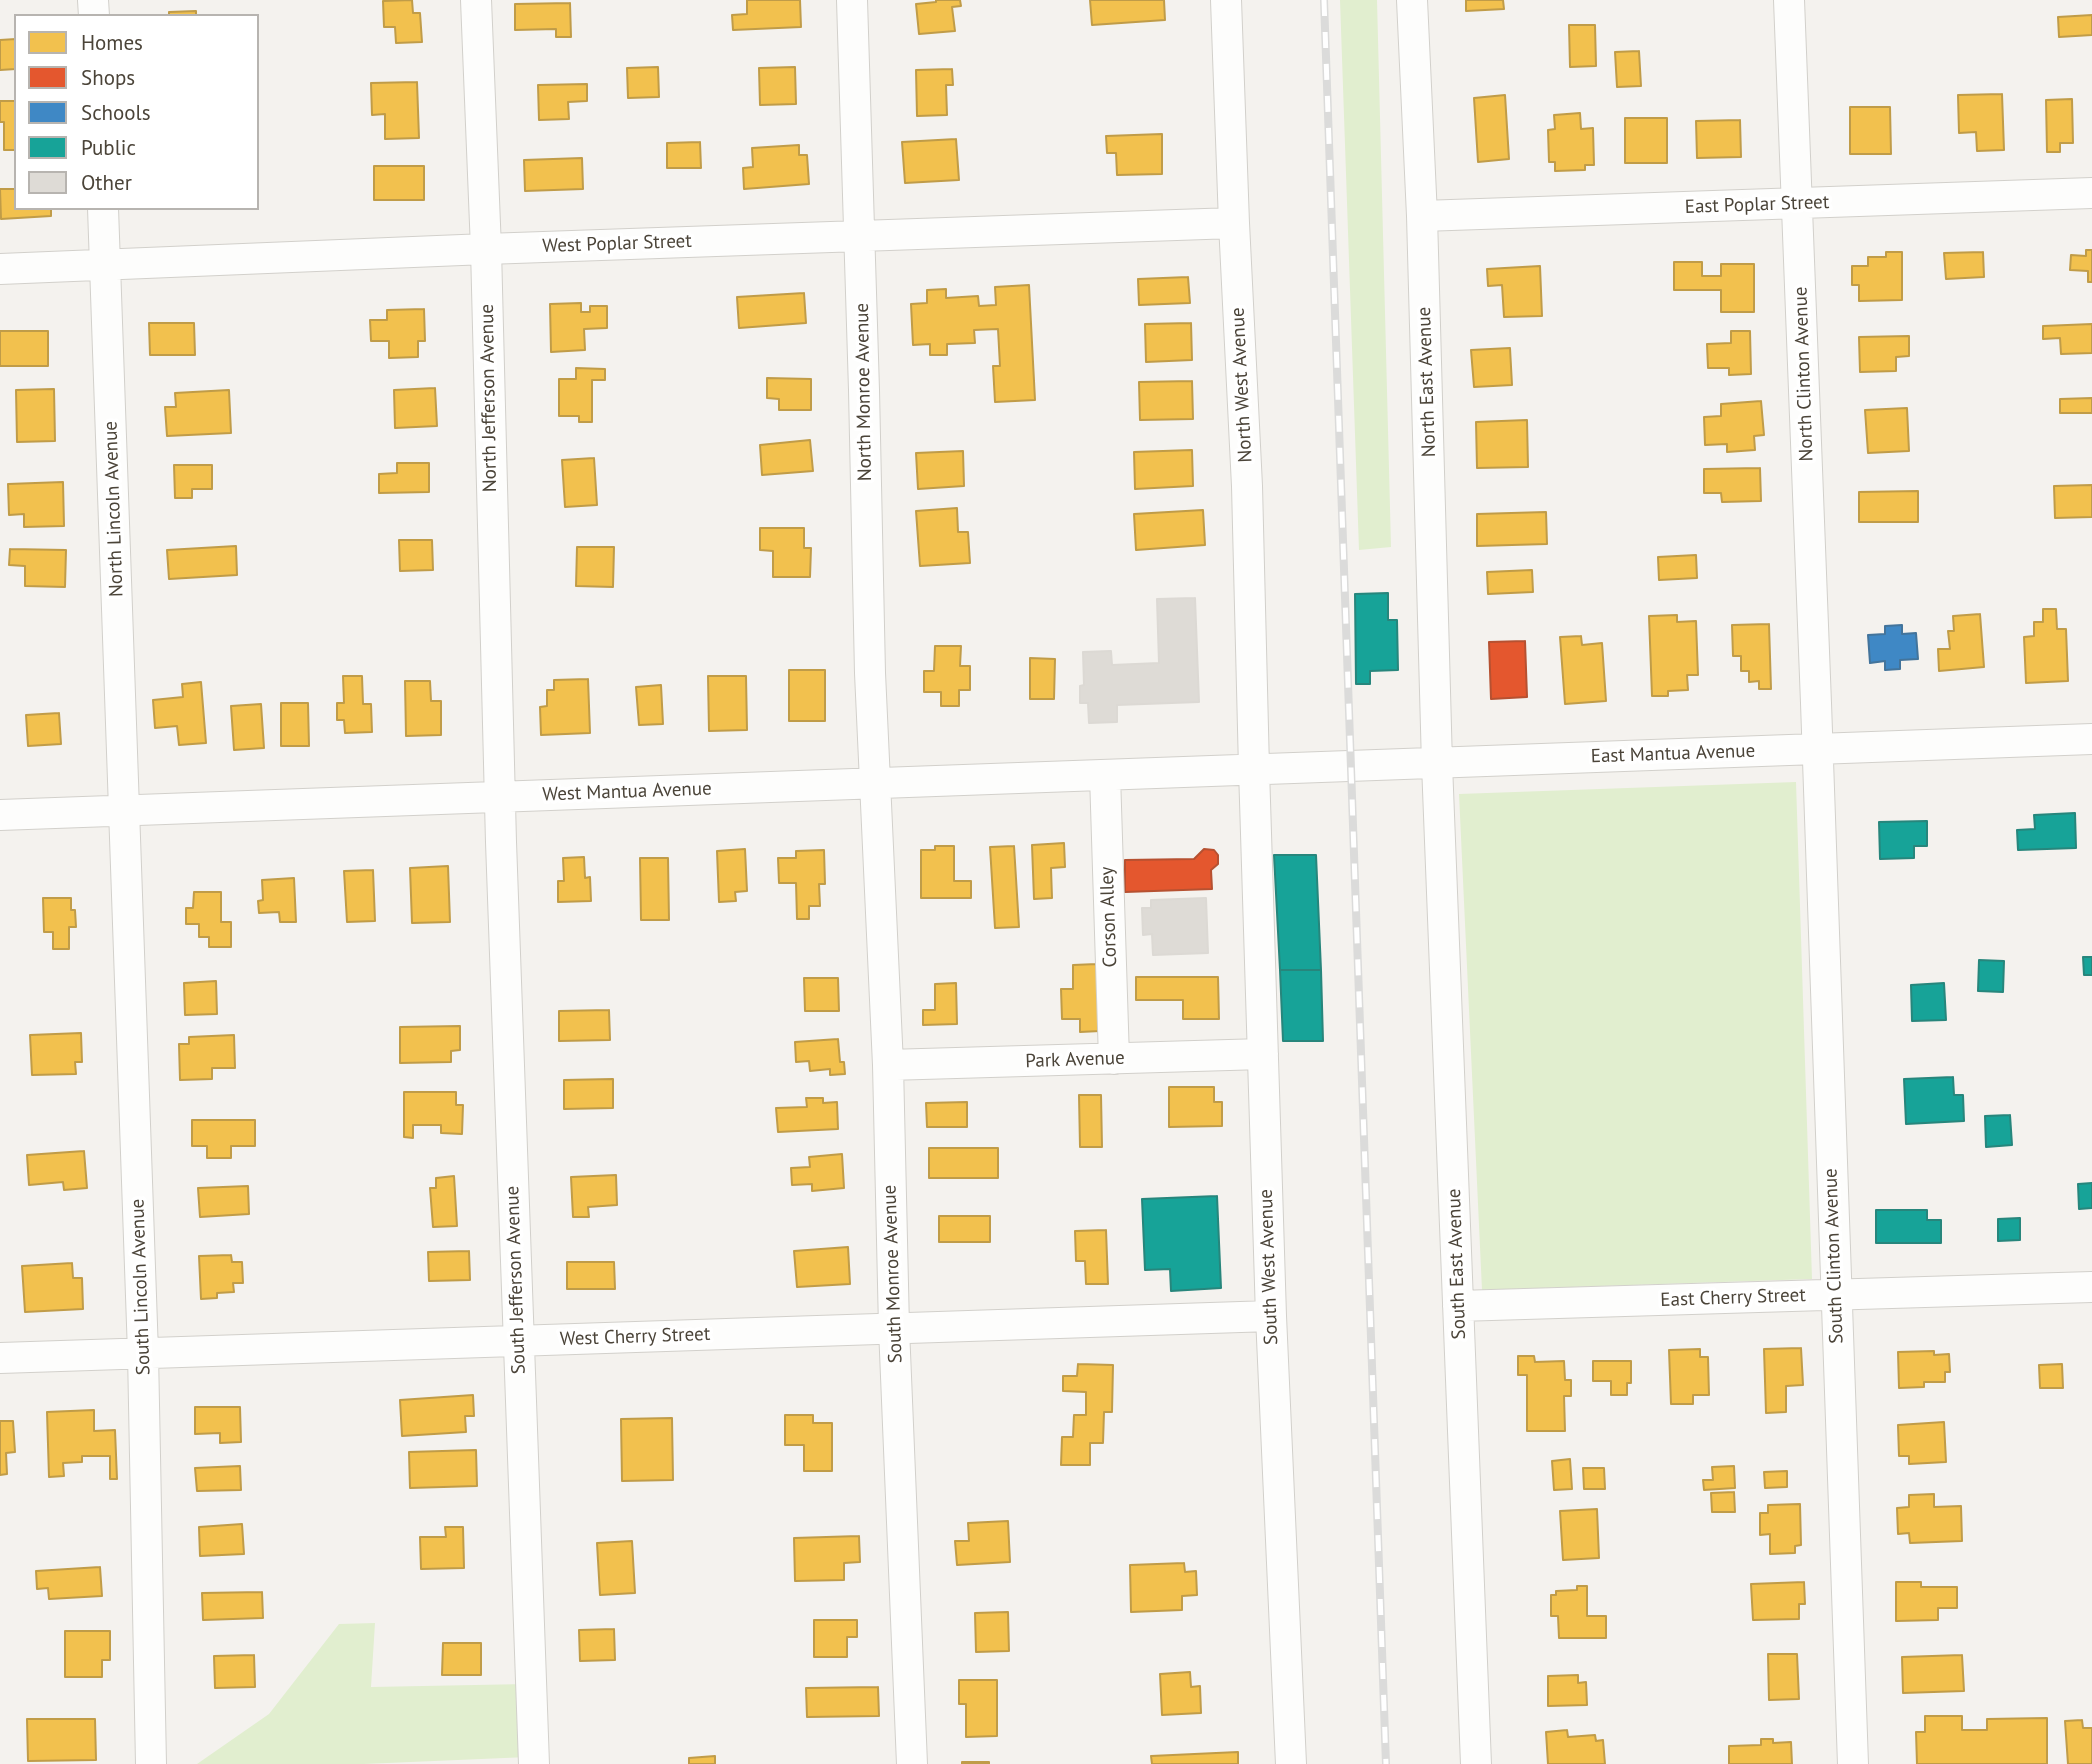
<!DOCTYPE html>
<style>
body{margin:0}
#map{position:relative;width:2092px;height:1764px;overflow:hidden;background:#f4f2ee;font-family:"PT Sans",sans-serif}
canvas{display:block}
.legend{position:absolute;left:14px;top:14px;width:245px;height:196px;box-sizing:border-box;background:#fff;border:2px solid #b7b4b0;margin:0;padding:9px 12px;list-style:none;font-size:21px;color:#4b4439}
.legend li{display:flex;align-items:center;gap:14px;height:35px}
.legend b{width:35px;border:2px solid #b7b4b0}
</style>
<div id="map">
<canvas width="2092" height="1764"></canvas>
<ul class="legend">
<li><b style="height:19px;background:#f2c14e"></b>Homes</li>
<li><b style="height:19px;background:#e4572e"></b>Shops</li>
<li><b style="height:19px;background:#3f88c5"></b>Schools</li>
<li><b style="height:19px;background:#17a398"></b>Public</li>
<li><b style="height:19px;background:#dedbd6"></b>Other</li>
</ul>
</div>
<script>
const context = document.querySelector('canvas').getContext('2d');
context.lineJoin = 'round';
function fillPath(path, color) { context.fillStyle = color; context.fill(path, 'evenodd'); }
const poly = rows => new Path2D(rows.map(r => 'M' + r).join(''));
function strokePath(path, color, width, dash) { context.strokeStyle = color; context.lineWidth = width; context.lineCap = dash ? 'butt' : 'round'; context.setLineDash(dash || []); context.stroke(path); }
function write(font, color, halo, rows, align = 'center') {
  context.font = font + ' "PT Sans",sans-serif'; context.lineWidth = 7; context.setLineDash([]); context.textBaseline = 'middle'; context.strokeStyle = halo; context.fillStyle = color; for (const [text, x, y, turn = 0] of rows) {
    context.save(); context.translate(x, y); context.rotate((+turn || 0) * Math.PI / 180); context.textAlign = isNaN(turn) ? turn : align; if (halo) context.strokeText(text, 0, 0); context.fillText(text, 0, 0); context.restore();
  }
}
fillPath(poly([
 [1340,0,1377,0,1391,547,1359,550],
 [1796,782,1812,1279,1482,1290,1459,794],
 [375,1623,371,1687,527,1684,528,1757,364,1764,197,1764,269,1714,339,1624]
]), '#e1eecf');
const homes = poly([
 [412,0,413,13,420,13,422,42,396,43,395,27,384,27,383,1,412,0],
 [747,0,800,0,801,27,733,30,732,15,747,14,747,0],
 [936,0,960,0,961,6,952,7,955,31,919,34,916,4,936,2,936,0],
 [1090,0,1164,0,1165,20,1092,25,1090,0],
 [1466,0,1503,0,1504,9,1466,11,1466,0],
 [570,3,571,37,556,37,556,29,515,30,515,4,570,3],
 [196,11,196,16,169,16,169,12,196,11],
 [2092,15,2092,35,2059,37,2058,17,2092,15],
 [1569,25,1595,25,1596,66,1570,67,1569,25],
 [16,39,16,69,0,70,0,40,16,39],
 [1639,51,1641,86,1617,87,1615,52,1639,51],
 [658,67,659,97,628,98,627,68,658,67],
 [795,67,796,104,760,105,759,68,795,67],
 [952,69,953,85,946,85,947,115,917,116,916,70,952,69],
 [417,82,419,138,385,139,385,114,372,115,371,83,417,82],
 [587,84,587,101,568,102,569,119,539,120,538,85,587,84],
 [2002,94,2004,150,1977,151,1976,132,1959,133,1958,95,2002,94],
 [1505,95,1509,159,1478,162,1474,98,1505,95],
 [2072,99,2073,143,2060,143,2060,152,2047,152,2046,100,2072,99],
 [0,101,16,101,16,150,4,150,4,122,0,122,0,101],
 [1850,107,1890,107,1891,154,1850,154,1850,107],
 [1580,113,1581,129,1593,128,1594,165,1585,165,1585,170,1555,171,1555,162,1549,162,1548,130,1555,129,1554,115,1580,113],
 [1625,118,1667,118,1667,163,1625,163,1625,118],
 [1740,120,1741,157,1697,158,1696,121,1740,120],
 [1162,134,1162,174,1117,175,1116,153,1107,153,1106,136,1162,134],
 [956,139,959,180,905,183,902,142,956,139],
 [700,142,701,168,667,168,667,143,700,142],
 [799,145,799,155,807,155,809,184,744,189,743,168,753,167,752,148,799,145],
 [582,158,583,189,525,191,524,160,582,158],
 [374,166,424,166,424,200,374,200,374,166],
 [0,189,16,189,16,208,51,208,51,216,1,219,0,189],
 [2086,250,2092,250,2092,282,2088,282,2088,271,2070,270,2071,255,2086,256,2086,250],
 [1886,252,1902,252,1902,300,1859,301,1859,285,1852,285,1852,266,1868,266,1868,257,1886,257,1886,252],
 [1983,252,1984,277,1946,279,1944,253,1983,252],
 [1674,262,1702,262,1702,276,1721,276,1721,264,1754,264,1754,312,1721,312,1721,290,1674,290,1674,262],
 [1540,266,1542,316,1504,317,1502,285,1488,286,1487,269,1540,266],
 [1188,277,1190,303,1139,305,1138,279,1188,277],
 [1029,285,1035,400,995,402,993,366,1000,366,998,329,974,330,975,343,947,344,947,355,930,355,930,344,913,345,911,304,927,303,927,290,946,289,946,298,978,296,979,306,996,305,995,287,1029,285],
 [804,293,806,323,739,328,737,297,804,293],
 [581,303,581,312,590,312,590,306,607,306,607,328,584,329,585,350,551,352,550,304,581,303],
 [424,309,425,341,418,341,418,357,389,358,389,341,371,341,370,320,387,320,387,310,424,309],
 [149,323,194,323,195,355,150,355,149,323],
 [1191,323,1192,360,1146,362,1145,324,1191,323],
 [2092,324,2092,353,2061,354,2060,338,2043,339,2043,326,2092,324],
 [0,331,48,331,48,366,0,366,0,331],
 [1731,331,1750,331,1751,374,1729,375,1729,368,1708,368,1707,344,1731,343,1731,331],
 [1909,336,1909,356,1896,357,1896,371,1860,372,1859,337,1909,336],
 [1510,348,1512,385,1474,387,1471,350,1510,348],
 [576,368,605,369,605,380,592,380,592,422,579,422,579,416,559,416,559,379,576,379,576,368],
 [767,378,811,379,811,410,779,410,779,399,767,398,767,378],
 [1192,381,1193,419,1140,420,1139,382,1192,381],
 [435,388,437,426,395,428,394,390,435,388],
 [54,389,55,441,17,442,16,390,54,389],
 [229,390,231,433,167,436,165,407,176,407,175,393,229,390],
 [2092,398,2092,413,2060,413,2060,399,2092,398],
 [1761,401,1764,435,1754,436,1755,450,1727,452,1727,444,1705,445,1704,417,1721,416,1721,404,1761,401],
 [1907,408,1909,451,1868,453,1865,410,1907,408],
 [1527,420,1528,467,1477,468,1476,422,1527,420],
 [810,440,813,471,762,475,760,445,810,440],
 [1192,450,1193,486,1135,489,1134,452,1192,450],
 [963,451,964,486,918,489,916,453,963,451],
 [594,458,597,505,565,507,562,460,594,458],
 [397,463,429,463,429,492,379,493,379,474,397,473,397,463],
 [174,465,212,465,212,489,192,489,192,498,175,498,174,465],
 [1760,468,1761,501,1722,502,1721,493,1704,493,1704,469,1760,468],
 [63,482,64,526,24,527,24,514,9,515,8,484,63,482],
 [2092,485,2092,517,2055,518,2054,486,2092,485],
 [1918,491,1918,522,1859,522,1859,492,1918,491],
 [957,508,958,532,968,532,970,563,920,566,916,511,957,508],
 [1203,510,1205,545,1136,550,1134,514,1203,510],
 [1546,512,1547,544,1477,546,1477,514,1546,512],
 [760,528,804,528,804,548,811,548,810,577,773,577,773,551,760,550,760,528],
 [399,540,432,540,433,570,400,571,399,540],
 [236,546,237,575,169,579,167,550,236,546],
 [577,547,614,547,613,587,576,586,577,547],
 [10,549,66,550,65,587,25,586,25,566,9,565,10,549],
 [1696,555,1697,578,1659,580,1658,557,1696,555],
 [1532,570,1533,592,1488,594,1487,572,1532,570],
 [2043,609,2056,609,2057,629,2066,629,2068,681,2026,683,2024,637,2034,636,2034,622,2043,622,2043,609],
 [1980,614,1984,667,1939,671,1938,649,1950,649,1948,631,1954,631,1953,616,1980,614],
 [1677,615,1677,622,1696,621,1698,675,1687,675,1688,690,1668,691,1668,696,1652,696,1649,616,1677,615],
 [1769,624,1771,689,1759,689,1759,681,1749,682,1749,671,1741,671,1741,656,1733,656,1732,625,1769,624],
 [1581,636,1582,645,1602,643,1606,701,1565,704,1560,637,1581,636],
 [935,646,961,646,960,666,970,666,970,690,959,690,959,706,941,706,941,692,924,692,924,671,934,671,935,646],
 [1030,658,1055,659,1054,699,1030,699,1030,658],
 [789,670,825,670,825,721,789,721,789,670],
 [343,676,362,676,363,704,371,704,372,732,345,733,344,720,337,720,337,703,344,703,343,676],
 [708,676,746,676,747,730,709,731,708,676],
 [588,679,590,733,541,735,540,707,547,706,547,690,554,690,554,680,588,679],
 [405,681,430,681,431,701,441,701,441,735,406,736,405,681],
 [201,682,206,743,179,745,177,726,155,728,153,700,183,697,182,684,201,682],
 [661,685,663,724,639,725,636,687,661,685],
 [281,703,308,703,309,746,281,746,281,703],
 [261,704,264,748,234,750,231,706,261,704],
 [59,713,61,744,28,746,26,715,59,713],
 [1064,843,1065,867,1051,868,1052,898,1034,899,1032,845,1064,843],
 [935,846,954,846,954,881,971,881,971,898,921,898,921,850,935,850,935,846],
 [1014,846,1019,927,995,928,990,847,1014,846],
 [745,849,747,891,735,892,736,901,719,902,717,851,745,849],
 [824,850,825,884,819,884,820,906,809,906,809,919,797,919,796,883,779,883,778,858,796,858,796,851,824,850],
 [584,857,585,878,590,877,591,901,558,902,558,881,564,881,563,858,584,857],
 [640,858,668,858,669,920,641,920,640,858],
 [448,866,450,922,412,923,410,868,448,866],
 [373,870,375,921,347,922,344,871,373,870],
 [294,878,296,922,280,922,279,912,259,913,258,901,263,900,262,880,294,878],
 [194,892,221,892,221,922,231,922,231,947,209,947,209,937,199,937,199,924,186,924,186,908,193,908,194,892],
 [43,898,71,898,71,910,75,910,76,927,69,927,69,949,53,949,53,932,44,932,43,898],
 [1097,964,1100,1031,1080,1032,1080,1019,1062,1019,1061,989,1073,989,1073,965,1097,964],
 [1136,977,1218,977,1219,1019,1183,1019,1183,1000,1136,1000,1136,977],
 [804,978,838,978,839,1011,805,1011,804,978],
 [216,981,217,1014,185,1015,184,983,216,981],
 [956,983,957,1024,923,1025,923,1010,935,1010,935,984,956,983],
 [609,1010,610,1040,559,1041,559,1011,609,1010],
 [460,1026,460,1050,451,1051,451,1062,400,1063,400,1027,460,1026],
 [81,1033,82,1062,75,1062,76,1074,32,1075,30,1035,81,1033],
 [234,1035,235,1068,212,1068,212,1079,180,1080,179,1044,189,1044,189,1037,234,1035],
 [838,1039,840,1062,844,1062,845,1074,830,1075,830,1069,810,1071,809,1061,796,1062,795,1042,838,1039],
 [613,1079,613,1108,564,1109,564,1080,613,1079],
 [1169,1087,1214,1087,1214,1102,1222,1102,1222,1126,1169,1127,1169,1087],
 [404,1092,456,1092,456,1105,463,1105,462,1134,441,1133,441,1125,413,1125,413,1138,404,1137,404,1092],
 [1079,1095,1101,1095,1102,1147,1080,1147,1079,1095],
 [806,1098,823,1098,823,1103,837,1102,838,1129,778,1132,776,1108,807,1107,806,1098],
 [967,1102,967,1127,927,1127,926,1103,967,1102],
 [192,1120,255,1120,255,1146,231,1146,231,1158,207,1158,207,1146,192,1146,192,1120],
 [929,1148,998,1148,998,1178,929,1178,929,1148],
 [84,1151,87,1188,64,1190,63,1182,29,1185,27,1155,84,1151],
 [842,1154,844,1188,812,1191,812,1184,792,1185,791,1168,810,1167,809,1157,842,1154],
 [616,1175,617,1205,588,1207,589,1217,573,1217,571,1177,616,1175],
 [454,1176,457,1226,433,1227,430,1188,436,1188,436,1178,454,1176],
 [248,1186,249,1214,200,1217,198,1188,248,1186],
 [939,1216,990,1216,990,1242,939,1242,939,1216],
 [1106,1230,1108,1284,1086,1284,1085,1261,1076,1261,1075,1231,1106,1230],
 [848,1247,850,1284,797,1287,794,1251,848,1247],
 [469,1251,470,1280,429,1281,428,1252,469,1251],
 [231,1255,232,1262,242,1262,243,1283,233,1283,234,1292,217,1293,217,1298,201,1299,199,1256,231,1255],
 [567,1262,614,1262,615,1289,567,1289,567,1262],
 [72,1263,73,1278,82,1278,83,1309,25,1312,22,1266,72,1263],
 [1801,1348,1803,1385,1786,1386,1786,1412,1766,1413,1764,1349,1801,1348],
 [1700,1349,1700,1357,1708,1357,1709,1395,1693,1395,1693,1404,1671,1404,1669,1350,1700,1349],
 [1934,1351,1934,1355,1949,1354,1950,1372,1945,1372,1945,1382,1924,1382,1924,1387,1899,1388,1898,1352,1934,1351],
 [1518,1356,1534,1356,1535,1362,1564,1361,1565,1380,1571,1380,1571,1396,1564,1396,1565,1431,1527,1431,1527,1375,1518,1375,1518,1356],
 [1593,1361,1631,1361,1631,1383,1627,1383,1627,1395,1611,1395,1611,1381,1593,1381,1593,1361],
 [1078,1364,1113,1365,1112,1412,1104,1412,1103,1443,1090,1443,1090,1465,1061,1465,1062,1437,1073,1437,1074,1415,1086,1415,1086,1392,1063,1391,1063,1376,1077,1376,1078,1364],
 [2062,1364,2063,1388,2040,1388,2039,1365,2062,1364],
 [473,1395,474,1416,465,1416,466,1432,402,1436,400,1400,473,1395],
 [195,1407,240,1407,241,1442,220,1443,220,1433,195,1434,195,1407],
 [94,1410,94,1431,115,1430,117,1479,110,1479,110,1456,82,1456,82,1462,63,1463,64,1476,49,1477,47,1412,94,1410],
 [785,1415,813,1415,813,1423,832,1423,832,1471,804,1471,804,1445,785,1445,785,1415],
 [672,1418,673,1480,622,1481,621,1419,672,1418],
 [0,1421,13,1421,15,1452,6,1453,7,1474,0,1475,0,1421],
 [1944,1422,1946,1462,1909,1464,1909,1456,1899,1456,1898,1425,1944,1422],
 [476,1450,477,1486,410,1488,409,1452,476,1450],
 [1570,1459,1572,1489,1554,1490,1552,1461,1570,1459],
 [240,1466,241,1490,197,1491,195,1468,240,1466],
 [1734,1466,1735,1488,1704,1490,1703,1480,1713,1480,1712,1467,1734,1466],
 [1583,1468,1604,1468,1605,1489,1584,1489,1583,1468],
 [1787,1471,1787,1487,1765,1488,1764,1472,1787,1471],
 [1734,1492,1735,1512,1712,1512,1711,1493,1734,1492],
 [1934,1494,1934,1507,1961,1506,1962,1541,1910,1543,1909,1533,1898,1534,1897,1508,1909,1507,1909,1495,1934,1494],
 [1800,1504,1801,1545,1795,1546,1795,1553,1770,1554,1770,1534,1760,1535,1760,1513,1768,1513,1768,1505,1800,1504],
 [1597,1509,1599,1558,1563,1560,1560,1511,1597,1509],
 [1008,1521,1010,1562,957,1565,955,1541,969,1541,968,1523,1008,1521],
 [242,1524,244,1554,200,1556,199,1527,242,1524],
 [445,1527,463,1527,464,1568,421,1569,420,1537,446,1537,445,1527],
 [859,1536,860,1562,844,1563,844,1580,795,1581,794,1538,859,1536],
 [632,1541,635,1593,600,1595,597,1543,632,1541],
 [1184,1563,1185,1572,1196,1571,1197,1595,1182,1596,1182,1610,1131,1612,1130,1565,1184,1563],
 [100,1567,102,1596,49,1599,48,1588,37,1589,36,1571,100,1567],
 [1804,1582,1805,1604,1799,1604,1799,1619,1753,1620,1751,1584,1804,1582],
 [1896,1582,1921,1582,1921,1587,1957,1587,1957,1608,1938,1608,1938,1620,1896,1621,1896,1582],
 [1577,1586,1587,1586,1587,1616,1606,1616,1606,1638,1559,1638,1558,1616,1551,1616,1551,1595,1556,1595,1556,1591,1577,1590,1577,1586],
 [262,1592,263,1618,203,1620,202,1593,262,1592],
 [1008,1612,1009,1651,976,1652,975,1613,1008,1612],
 [814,1620,857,1620,857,1637,847,1637,847,1657,814,1657,814,1620],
 [614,1629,615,1660,580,1661,579,1630,614,1629],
 [65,1631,110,1631,110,1660,102,1660,102,1677,65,1677,65,1631],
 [443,1643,481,1643,481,1675,442,1675,443,1643],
 [1768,1654,1797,1654,1799,1699,1769,1700,1768,1654],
 [254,1655,255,1687,215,1688,214,1656,254,1655],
 [1962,1655,1964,1691,1903,1693,1902,1657,1962,1655],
 [1190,1672,1191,1687,1200,1686,1201,1713,1162,1715,1160,1674,1190,1672],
 [1578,1675,1578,1683,1586,1682,1587,1705,1548,1706,1548,1676,1578,1675],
 [959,1680,997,1680,997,1736,966,1737,966,1704,959,1704,959,1680],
 [878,1687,879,1716,807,1717,806,1688,878,1687],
 [1925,1716,1962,1716,1962,1730,1987,1730,1987,1719,2047,1718,2047,1764,1917,1764,1916,1732,1925,1732,1925,1716],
 [27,1719,95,1719,96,1760,28,1761,27,1719],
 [2082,1720,2083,1728,2092,1728,2092,1764,2068,1764,2065,1721,2082,1720],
 [1567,1730,1568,1737,1595,1735,1596,1741,1603,1740,1605,1764,1548,1764,1546,1732,1567,1730],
 [1761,1739,1773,1739,1773,1743,1791,1742,1792,1764,1729,1764,1729,1746,1761,1745,1761,1739],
 [1238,1752,1238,1764,1152,1764,1151,1756,1238,1752],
 [715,1756,715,1764,689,1764,689,1758,715,1756],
 [962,1762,989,1762,989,1764,962,1764,962,1762]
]);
fillPath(homes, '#f2c14e');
strokePath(homes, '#c09c48', 2);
const shops = poly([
 [1525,641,1527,697,1491,699,1489,642,1525,641],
 [1204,849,1214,850,1218,855,1218,864,1211,870,1212,889,1125,892,1125,860,1194,859,1204,849]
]);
fillPath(shops, '#e4572e');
strokePath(shops, '#b65131', 2);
const schools = poly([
 [1902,625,1902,634,1916,633,1918,659,1900,660,1900,669,1885,670,1885,661,1870,663,1868,635,1885,634,1885,626,1902,625]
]);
fillPath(schools, '#3f88c5');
strokePath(schools, '#43749b', 2);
const public = poly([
 [1388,593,1388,620,1397,620,1398,670,1370,671,1370,684,1356,684,1355,594,1388,593],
 [2075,813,2076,848,2018,850,2017,830,2035,829,2034,815,2075,813],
 [1927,821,1927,846,1914,846,1914,858,1880,859,1879,822,1927,821],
 [1274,855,1316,855,1321,970,1280,970,1274,855],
 [2083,957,2092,957,2092,975,2084,975,2083,957],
 [1979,960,2004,961,2003,992,1978,991,1979,960],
 [1280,970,1321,970,1323,1041,1283,1041,1280,970],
 [1944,983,1946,1020,1912,1021,1911,985,1944,983],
 [1953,1077,1954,1095,1963,1095,1964,1121,1906,1124,1904,1079,1953,1077],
 [2010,1115,2012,1145,1986,1147,1985,1116,2010,1115],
 [2092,1183,2092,1208,2079,1209,2078,1184,2092,1183],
 [1217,1196,1221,1288,1171,1291,1170,1269,1145,1270,1142,1199,1217,1196],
 [1876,1210,1927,1210,1927,1220,1941,1220,1941,1243,1876,1243,1876,1210],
 [2020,1218,2020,1240,1998,1241,1998,1219,2020,1218]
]);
fillPath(public, '#17a398');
strokePath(public, '#27867c', 2);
const building = poly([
 [1195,598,1199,702,1117,705,1117,722,1089,723,1088,703,1080,703,1080,686,1084,685,1083,652,1111,651,1112,665,1159,663,1157,599,1195,598],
 [1206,898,1208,953,1153,955,1152,934,1143,935,1142,908,1151,908,1151,900,1206,898]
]);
fillPath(building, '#dedbd6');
strokePath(building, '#dcd9d4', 2);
const minor = poly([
 [93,0,94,16],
 [476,0,486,249,501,842,534,1764],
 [852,0,864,390,870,673,888,1065,894,1328,912,1764],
 [1226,0,1234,223,1247,486,1254,769,1271,1316,1291,1764],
 [1412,0,1422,216,1437,764,1476,1764],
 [1789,0,1816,703,1853,1764],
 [103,208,143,1353,151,1764],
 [1422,216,2092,193],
 [0,269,486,249,1234,223],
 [1105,775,1114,1059],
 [0,815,2092,739],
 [888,1065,1263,1054],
 [1458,1306,2092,1287],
 [0,1358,1271,1316]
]);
strokePath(minor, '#d2d0cb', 32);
strokePath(minor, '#fdfdfc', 30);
const rail = poly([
 [1324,0,1386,1764]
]);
strokePath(rail, '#dbdbda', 8);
strokePath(rail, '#fff', 5, [16]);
write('19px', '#4b4439', '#fff', [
 ["East Poplar Street",1757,205,-2],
 ["West Poplar Street",617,244,-2],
 ["North Clinton Avenue",1804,374,-92],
 ["North East Avenue",1427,382,-92],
 ["North West Avenue",1242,385,-93],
 ["North Monroe Avenue",864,392,-91],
 ["North Jefferson Avenue",489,398,-91],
 ["North Lincoln Avenue",114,509,-92],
 ["East Mantua Avenue",1673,754,-2],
 ["West Mantua Avenue",627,792,-2],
 ["Corson Alley",1109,917,-92],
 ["Park Avenue",1075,1060,-2],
 ["South Clinton Avenue",1834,1256,-92],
 ["South East Avenue",1457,1264,-92],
 ["South West Avenue",1269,1267,-92],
 ["South Monroe Avenue",893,1274,-92],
 ["South Jefferson Avenue",516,1280,-92],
 ["South Lincoln Avenue",141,1287,-92],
 ["East Cherry Street",1733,1298,-2],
 ["West Cherry Street",635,1337,-2]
]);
</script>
